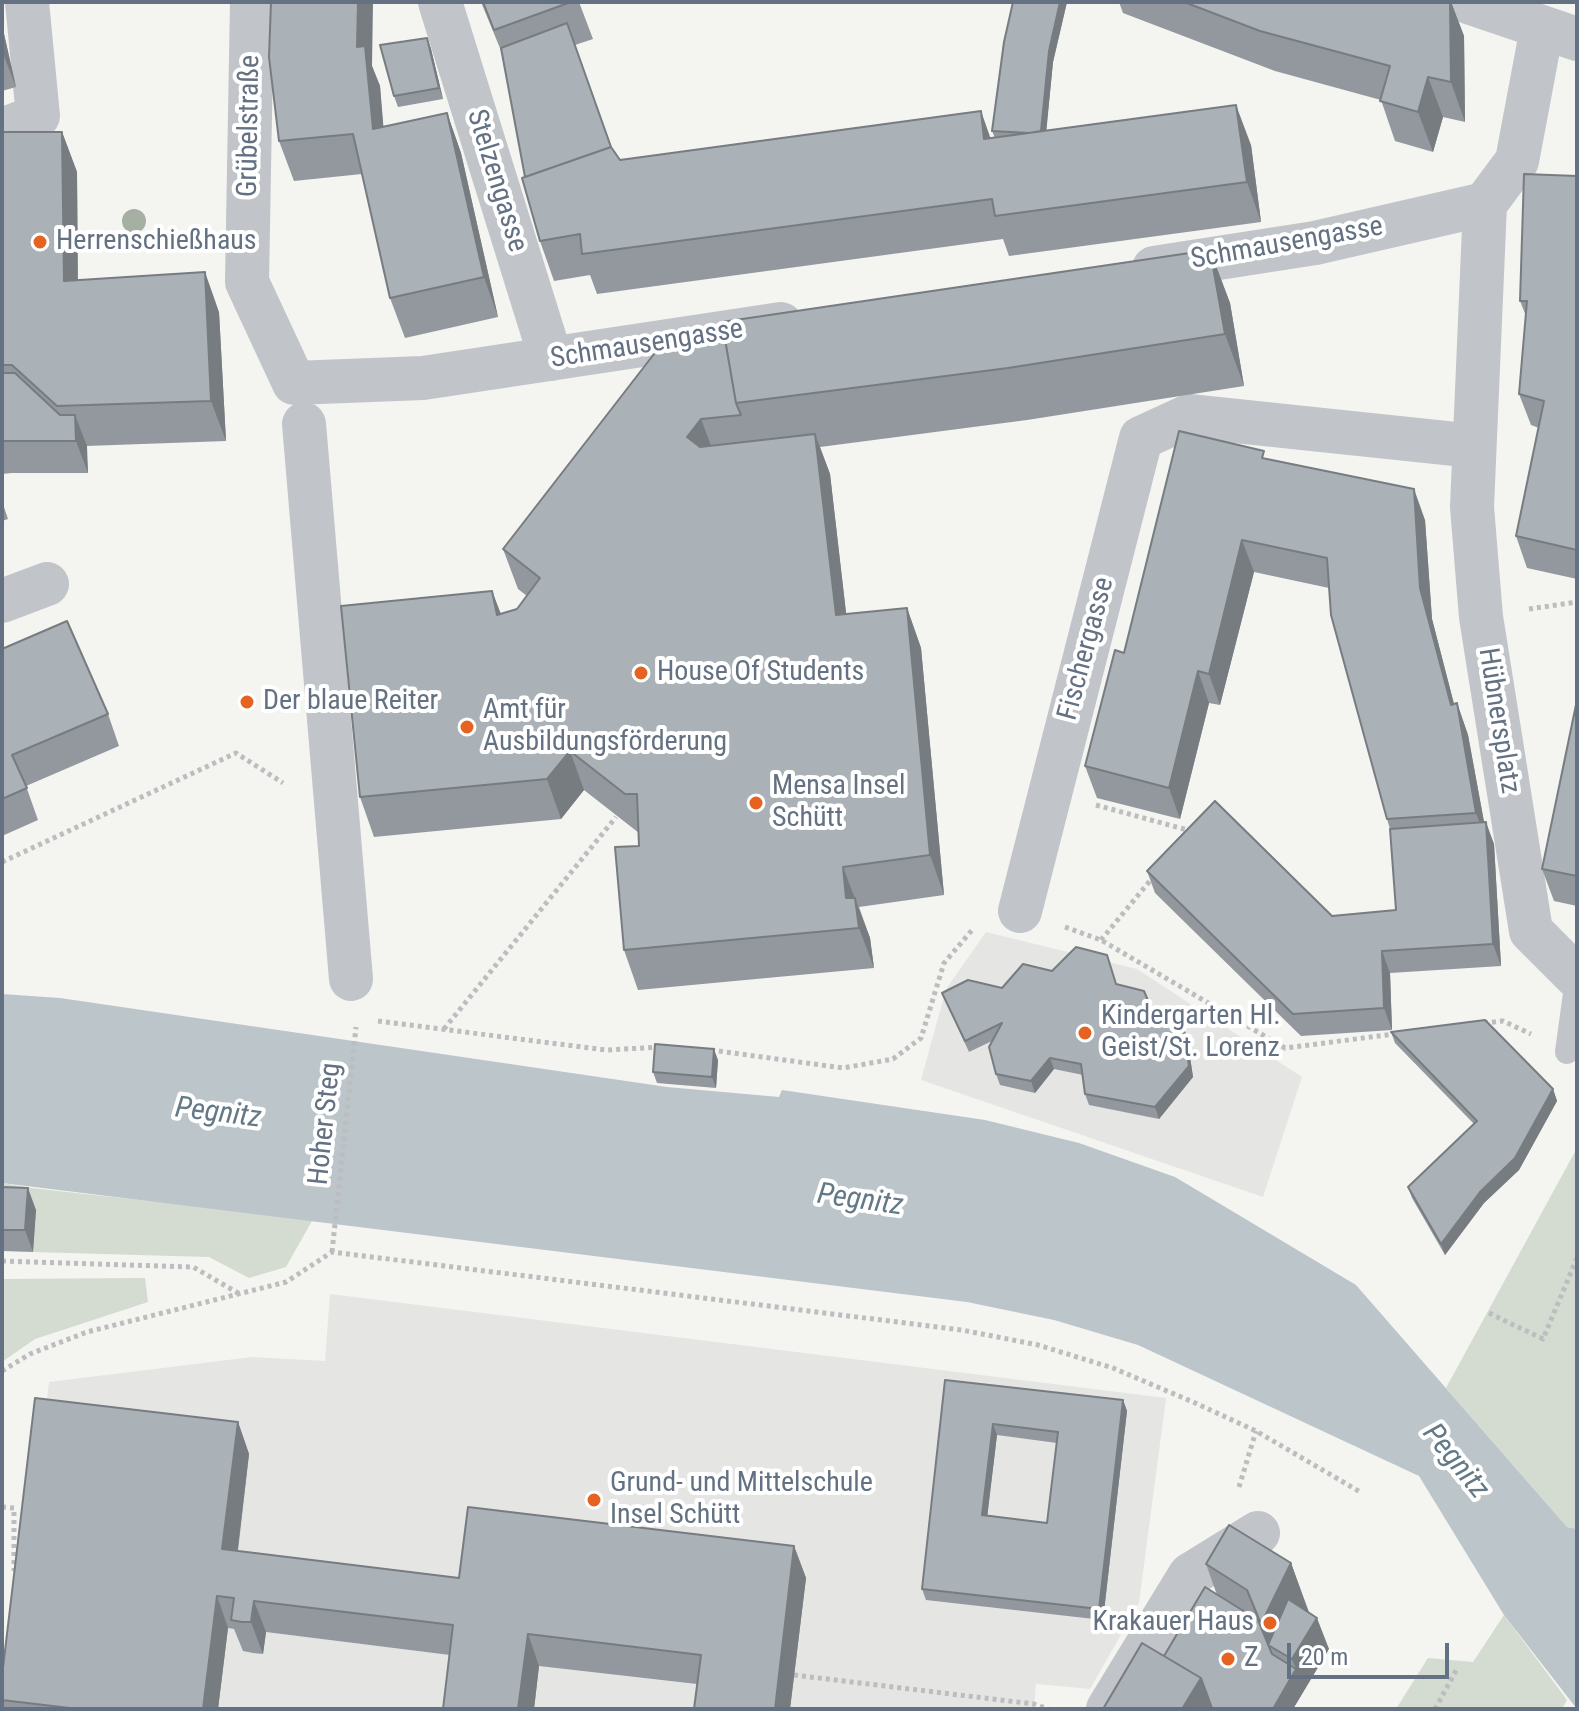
<!DOCTYPE html>
<meta charset="utf-8">
<style>
body{margin:0}
#map{position:relative;width:1579px;height:1711px;overflow:hidden;background:#f4f4f0;font-family:"Roboto Condensed",sans-serif}
canvas{display:block}
.frame{position:absolute;inset:0;border:4px solid #637182;pointer-events:none}
.scale{position:absolute;left:1287px;top:1643px;width:162px;height:36px;box-sizing:border-box;border:4px solid #637182;border-top:0;padding-left:10px;font-size:24px;line-height:28px;white-space:nowrap;color:#637182;-webkit-text-stroke:6px #fff;paint-order:stroke}
</style>
<div id="map">
<canvas width="1579" height="1711"></canvas>
<div class="frame"></div>
<div class="scale">20 m</div>
</div>
<script>
const context = document.querySelector('canvas').getContext('2d');
context.lineJoin = 'round';
function fillPath(path, color) { context.fillStyle = color; context.fill(path, 'evenodd'); }
const poly = rows => new Path2D(rows.map(r => 'M' + r).join(''));
function strokePath(path, color, width, dash) { context.strokeStyle = color; context.lineWidth = width; context.lineCap = dash ? 'butt' : 'round'; context.setLineDash(dash || []); context.stroke(path); }
function write(font, color, halo, rows, align = 'center') {
  context.font = font + ' "Roboto Condensed",sans-serif'; context.lineWidth = 8; context.setLineDash([]); context.textBaseline = 'middle'; context.strokeStyle = halo; context.fillStyle = color; for (const [text, x, y, turn = 0] of rows) {
    context.save(); context.translate(x, y); context.rotate((+turn || 0) * Math.PI / 180); context.textAlign = isNaN(turn) ? turn : align; if (halo) context.strokeText(text, 0, 0); context.fillText(text, 0, 0); context.restore();
  }
}
fillPath(poly([
 [986,932,1137,969,1302,1077,1263,1197,921,1080,946,989],
 [330,1294,1166,1398,1139,1603,1090,1689,1036,1684,1034,1709,11,1709,49,1382,252,1357,325,1361]
]), '#e5e6e4');
fillPath(poly([
 [1577,1148,1577,1529,1567,1527,1446,1388],
 [2,1183,31,1188,313,1219,286,1267,249,1278,209,1257,33,1252,36,1210,2,1209],
 [145,1278,148,1302,35,1339,2,1362,2,1279],
 [1504,1615,1567,1700,1562,1709,1396,1709,1428,1658,1473,1662]
]), '#d4dbd1');
fillPath(poly([
 [2,994,60,998,667,1087,779,1097,782,1090,985,1120,1079,1143,1175,1177,1356,1285,1567,1527,1577,1529,1577,1709,1504,1615,1419,1476,1138,1345,1054,1320,967,1302,2,1183]
]), '#bcc5ca');
strokePath(poly([
 [1529,609,1577,602],
 [1096,805,1191,831],
 [2,862,236,753,283,783],
 [1065,927,1101,940,1285,1048,1395,1034],
 [1101,940,1154,876],
 [378,1021,606,1050,662,1047],
 [1484,1023,1503,1021,1531,1034],
 [444,1029,616,817],
 [711,1050,843,1068,893,1059,921,1038,944,963,973,929],
 [332,1252,356,1027],
 [2,1261,193,1267,238,1293],
 [1489,1313,1543,1339,1577,1258],
 [2,1371,30,1354,87,1332,286,1282,332,1252,962,1330,1038,1345,1113,1368,1193,1402,1256,1431,1362,1493],
 [1239,1487,1256,1431],
 [2,1507,14,1508,14,1571],
 [794,1675,1034,1704,1048,1709],
 [1435,1709,1458,1667]
]), '#bbbdbf', 5, [4, 4]);
strokePath(poly([
 [1567,1052,1577,979]
]), '#c1c4c8', 24);
strokePath(poly([
 [252,2,247,282,294,383,423,378,781,324],
 [440,2,551,359],
 [1468,2,1577,39],
 [1542,28,1517,161,1485,204,1472,507,1481,617,1531,931,1577,977],
 [2,130,38,116,27,2],
 [1154,268,1315,243,1485,204],
 [304,424,351,979],
 [2,601,47,584],
 [1020,911,1141,438,1189,416,1474,446],
 [1108,1709,1190,1575,1258,1533]
]), '#c1c4c8', 44);
context.fillStyle = '#a5b0a2';
for (const [x, y] of [
 [134,221]
]) { context.beginPath(); context.arc(x, y, 12, 0, 2 * Math.PI); context.fill(); }
fillPath(poly([
 [481,2,579,2,593,39,575,45,612,148,620,160,995,138,992,131,1013,2,1067,2,1053,62,1046,131,1251,145,1261,222,1009,256,1003,239,597,294,590,275,554,281,540,241,525,177,502,53],
 [1119,2,1451,2,1464,36,1465,122,1443,117,1433,152,1395,141,1381,100,1275,71,1123,13],
 [2,25,16,87,2,91],
 [427,38,431,49,443,99,398,107,394,96],
 [372,66,380,86,383,127,447,113,461,153,498,317,405,338,390,298,362,174,294,181,279,141],
 [2,132,62,132,77,172,78,280,219,312,226,441,86,446,88,473,12,473,2,474],
 [1577,176,1577,579,1527,568,1516,536,1539,428,1531,425,1519,394,1526,316,1520,301],
 [1210,250,1230,303,1244,386,1027,420,820,447,830,474,846,614,907,608,921,648,944,895,859,907,870,938,874,968,638,990,624,950,639,846,639,833,584,790,561,819,374,837,360,797,492,591,501,614,517,609,527,596,518,589,503,549,725,339],
 [1266,458,1425,520,1432,619,1454,704,1457,703,1468,735,1484,822,1494,844,1501,966,1390,973,1392,1030,1301,1036,1155,893,1147,871,1332,916,1396,910,1390,829,1387,819,1329,588,1254,572,1220,705,1209,703,1180,819,1097,798,1085,766,1124,653],
 [2,501,8,519,2,521],
 [2,649,108,714,119,746,26,786,38,820,2,836],
 [1577,700,1577,906,1554,901,1542,869],
 [1117,985,1157,1022,1183,1026,1187,1037,1193,1077,1159,1119,1089,1105,1085,1094,1083,1075,1054,1069,1035,1093,1000,1085,996,1074,992,1041,969,1052,942,993,1002,988],
 [1391,1032,1553,1089,1557,1101,1519,1170,1484,1203,1445,1255,1412,1198,1408,1187,1474,1124,1395,1043],
 [718,1060,716,1088,657,1083,653,1072],
 [2,1187,36,1210,33,1252,2,1251],
 [945,1380,1123,1400,1127,1411,1103,1620,926,1600,922,1589],
 [997,1435,1057,1443,1047,1523,987,1516],
 [238,1422,249,1454,238,1551,459,1578,794,1546,806,1578,790,1709,694,1709,697,1684,539,1666,534,1709,443,1709,450,1655,266,1632,263,1654,253,1653,243,1651,234,1629,228,1628,218,1709,3,1709,2,1676],
 [1291,1563,1308,1612,1329,1649,1293,1709,1103,1709,1164,1656,1217,1595,1206,1564]
]), '#92989d');
fillPath(poly([
 [358,2,373,2,372,66,380,86,387,169,373,129,357,47],
 [1060,2,1067,2,1053,62,1045,145,1041,134,1049,51],
 [1450,2,1451,2,1464,36,1465,122,1451,82],
 [2,25,16,87,4,56,2,45],
 [427,38,431,49,443,99,439,88],
 [1428,77,1443,117,1433,152,1418,112],
 [1236,105,1251,145,1261,222,1247,182],
 [981,111,995,151,984,139],
 [447,113,461,153,498,317,484,277],
 [62,132,77,172,78,321,64,281],
 [1210,250,1230,303,1244,386,1225,334],
 [205,272,219,312,226,441,211,401],
 [75,415,87,446,88,473,76,441],
 [701,419,716,459,687,437],
 [815,434,830,474,851,655,836,615],
 [1414,489,1425,520,1432,619,1462,735,1457,703,1468,735,1487,838,1486,822,1494,844,1501,966,1493,944,1487,842,1476,813,1451,705,1420,588],
 [1242,540,1254,572,1220,705,1209,674],
 [492,591,507,631,497,615],
 [907,608,921,648,944,895,930,855],
 [1198,671,1209,703,1180,819,1169,788],
 [570,751,584,790,561,819,547,779],
 [843,867,870,938,874,968,859,928,846,898],
 [1382,951,1390,973,1392,1030,1384,1008],
 [1183,1026,1187,1037,1193,1077,1159,1119,1155,1107],
 [714,1049,718,1060,716,1088,712,1077],
 [1050,1058,1054,1069,1035,1093,1031,1081],
 [1553,1089,1557,1101,1519,1170,1484,1203,1445,1255,1441,1244],
 [28,1188,36,1210,33,1252,25,1230],
 [1123,1400,1127,1411,1103,1620,1099,1609],
 [238,1422,249,1454,234,1580,222,1549],
 [993,1424,997,1435,986,1527,982,1515],
 [794,1546,806,1578,790,1709,775,1709],
 [1291,1563,1310,1615,1268,1645,1261,1624],
 [217,1596,228,1628,218,1709,203,1709],
 [254,1601,266,1632,263,1654,251,1622],
 [1317,1618,1329,1649,1293,1709,1273,1709,1296,1669,1292,1659],
 [528,1634,539,1666,534,1709,518,1709],
 [1201,1678,1212,1709,1182,1709]
]), '#777c80');
const building = poly([
 [271,2,358,2,357,47,365,46,373,129,447,113,484,277,390,298,353,134,279,141,269,57,271,2],
 [483,2,571,2,494,30,483,2],
 [1013,2,1060,2,1049,51,1041,131,1029,133,992,131,1004,42,1013,2],
 [1184,2,1450,2,1451,82,1428,77,1418,112,1380,101,1390,66,1260,31,1184,2],
 [567,23,611,147,525,177,501,48,567,23],
 [427,38,439,88,394,96,380,45,427,38],
 [1236,105,1247,182,995,216,992,199,582,254,580,234,540,241,522,178,611,147,620,160,981,111,984,139,1236,105],
 [2,132,62,132,64,281,205,272,211,401,57,406,12,365,2,365,2,132],
 [1524,174,1577,176,1577,550,1516,536,1544,401,1519,394,1527,301,1520,301,1524,174],
 [1210,250,1225,334,1008,368,736,403,722,322,1210,250],
 [725,339,736,403,741,415,701,419,687,437,700,447,815,434,836,615,907,608,930,855,843,867,846,898,855,898,859,928,624,950,615,847,639,846,637,794,625,794,570,751,547,779,360,797,341,606,492,591,497,615,517,609,540,578,503,549,661,345,725,339],
 [2,373,15,373,60,415,75,415,76,441,2,441,2,373],
 [1179,431,1264,451,1262,458,1414,489,1420,588,1451,705,1457,703,1476,813,1387,819,1331,615,1327,558,1242,540,1209,674,1198,671,1169,788,1085,766,1115,650,1124,653,1179,431],
 [67,621,108,714,12,755,27,788,2,799,2,649,67,621],
 [1577,700,1577,876,1542,869,1577,700],
 [1215,801,1332,916,1396,910,1390,829,1486,822,1493,944,1382,951,1384,1008,1293,1014,1147,871,1215,801],
 [1076,947,1107,955,1116,984,1144,991,1157,1022,1183,1026,1189,1066,1155,1107,1085,1094,1081,1064,1050,1058,1031,1081,996,1074,989,1047,1002,1023,965,1041,942,993,968,980,1002,988,1023,964,1052,971,1076,947],
 [1485,1020,1553,1089,1515,1158,1480,1192,1441,1244,1408,1187,1477,1121,1391,1032,1485,1020],
 [655,1044,714,1049,712,1077,653,1072,655,1044],
 [2,1187,28,1188,25,1230,2,1230,2,1187],
 [945,1380,1123,1400,1099,1609,922,1589,945,1380],
 [993,1424,1058,1432,1047,1523,982,1515,993,1424],
 [35,1398,238,1422,222,1549,459,1578,468,1507,794,1546,775,1709,694,1709,701,1655,528,1634,518,1709,443,1709,453,1625,254,1601,251,1622,242,1622,231,1620,234,1598,217,1596,203,1709,78,1709,2,1700,2,1676,35,1398],
 [1229,1525,1291,1563,1261,1624,1247,1590,1206,1564,1229,1525],
 [1205,1587,1258,1620,1272,1654,1296,1669,1273,1709,1212,1708,1201,1678,1164,1656,1205,1587],
 [1288,1599,1317,1618,1292,1659,1268,1645,1288,1599],
 [1142,1643,1201,1678,1182,1709,1103,1709,1142,1643]
]);
fillPath(building, '#aab1b7');
strokePath(building, '#777c80', 2);
for (const [x, y, r, color] of [
 [40,242,8,"#e56220"],
 [641,673,8,"#e56220"],
 [247,702,8,"#e56220"],
 [467,727,8,"#e56220"],
 [756,803,8,"#e56220"],
 [1085,1033,8,"#e56220"],
 [594,1500,8,"#e56220"],
 [1270,1623,8,"#e56220"],
 [1228,1659,8,"#e56220"]
]) { const dot = new Path2D(); dot.arc(x, y, r, 0, 2 * Math.PI); context.fillStyle = color; context.fill(dot); strokePath(dot, '#fff', 3); }
write('28px', '#637182', '#fff', [
 ["Grübelstraße",250,126,-89],
 ["Stelzengasse",496,181,73],
 ["Schmausengasse",1287,244,-10],
 ["Schmausengasse",647,345,-9],
 ["Fischergasse",1087,649,-75],
 ["Hübnersplatz",1498,721,81],
 ["Hoher Steg",326,1124,-84]
]);
write('28px', '#637182', '#fff', [
 ["Herrenschießhaus",56,242],
 ["House Of Students",657,673],
 ["Der blaue Reiter",263,702],
 ["Amt für",483,711],
 ["Ausbildungsförderung",483,743],
 ["Mensa Insel",772,787],
 ["Schütt",772,819],
 ["Kindergarten Hl.",1101,1017],
 ["Geist/St. Lorenz",1101,1049],
 ["Grund- und Mittelschule",610,1484],
 ["Insel Schütt",610,1516],
 ["Krakauer Haus",1254,1623,"right"],
 ["Z",1244,1659]
], 'left');
write('italic 30px', '#637986', '#fff', [
 ["Pegnitz",218,1114,7],
 ["Pegnitz",860,1201,8],
 ["Pegnitz",1455,1462,51]
]);
</script>
